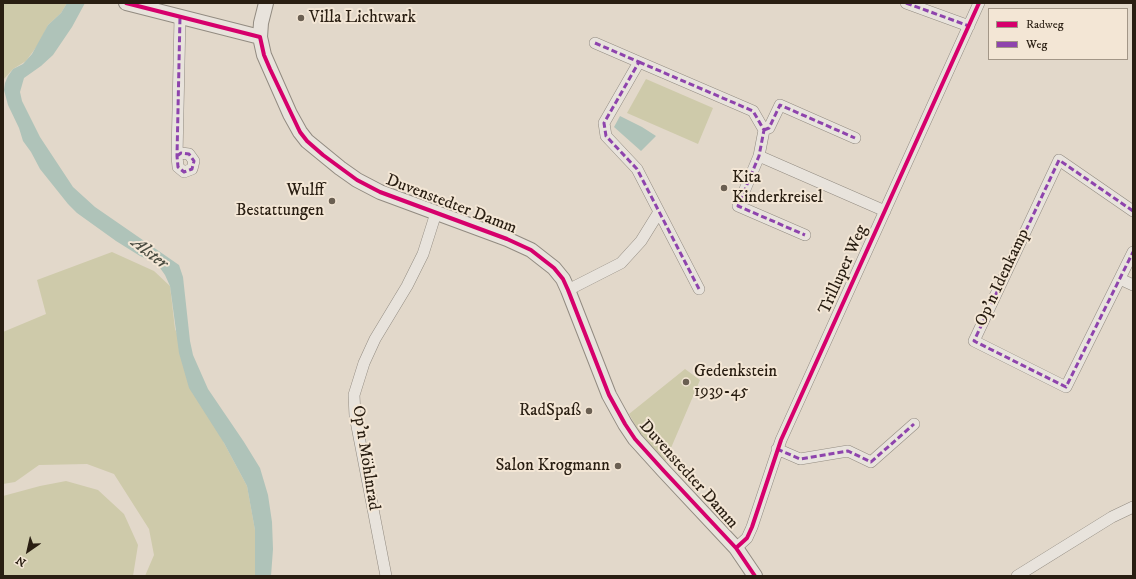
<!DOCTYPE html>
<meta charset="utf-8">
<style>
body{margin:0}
#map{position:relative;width:1136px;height:579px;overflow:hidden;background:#e2d8ca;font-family:"IM FELL DW Pica",serif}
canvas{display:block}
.frame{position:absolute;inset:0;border:4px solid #291e12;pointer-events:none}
.legend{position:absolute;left:988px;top:8px;width:140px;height:52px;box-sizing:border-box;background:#f3e6d5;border:1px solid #a29687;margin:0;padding:5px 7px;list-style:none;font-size:12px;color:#291e12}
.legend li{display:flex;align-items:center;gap:8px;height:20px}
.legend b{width:20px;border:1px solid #a29687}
.north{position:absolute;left:8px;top:531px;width:40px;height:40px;-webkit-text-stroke:3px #f3e6d5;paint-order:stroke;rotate:214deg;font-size:11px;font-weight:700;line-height:16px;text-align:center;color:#291e12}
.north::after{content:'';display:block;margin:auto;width:14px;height:18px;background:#291e12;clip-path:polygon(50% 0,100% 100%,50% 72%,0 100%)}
</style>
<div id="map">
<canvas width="1136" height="579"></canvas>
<div class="frame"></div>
<ul class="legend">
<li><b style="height:5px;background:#d6006c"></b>Radweg</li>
<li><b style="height:5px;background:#8e44ad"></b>Weg</li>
</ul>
<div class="north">N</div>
</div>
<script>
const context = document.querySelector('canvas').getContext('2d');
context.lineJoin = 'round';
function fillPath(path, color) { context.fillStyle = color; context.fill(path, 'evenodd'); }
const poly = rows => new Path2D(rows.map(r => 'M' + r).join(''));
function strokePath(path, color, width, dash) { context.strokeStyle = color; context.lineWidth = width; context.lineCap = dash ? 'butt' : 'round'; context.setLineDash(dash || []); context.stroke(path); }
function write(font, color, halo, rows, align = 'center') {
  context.font = font + ' "IM FELL DW Pica",serif'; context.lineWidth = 4; context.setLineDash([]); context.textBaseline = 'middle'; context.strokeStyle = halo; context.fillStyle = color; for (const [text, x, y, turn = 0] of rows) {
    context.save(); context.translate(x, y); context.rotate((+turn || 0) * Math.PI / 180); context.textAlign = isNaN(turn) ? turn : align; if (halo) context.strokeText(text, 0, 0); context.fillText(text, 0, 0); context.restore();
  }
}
fillPath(poly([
 [3,3,67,3,61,13,48,25,40,42,26,61,13,69,3,80],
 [646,79,713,108,698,144,627,113],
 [112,252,154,271,170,286,175,329,224,443,247,486,255,530,255,576,145,576,154,555,149,529,114,474,87,464,39,465,15,482,3,484,3,332,46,314,37,280],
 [685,369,700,380,665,462,640,433,629,414],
 [66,481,98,490,124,514,138,545,133,576,3,576,3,496,40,486]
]), '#cecaaa');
fillPath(poly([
 [67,3,85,3,72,27,53,55,41,66,24,78,20,92,22,101,40,137,73,187,95,207,179,265,183,277,190,341,193,355,208,389,244,442,260,468,268,495,272,522,273,549,271,576,255,576,255,530,247,486,224,443,189,388,179,353,170,286,165,275,158,265,154,262,140,256,116,241,77,213,68,204,40,169,31,152,23,141,19,128,8,105,4,90,5,83,8,76,13,69,23,64,32,54,48,25,61,13],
 [620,116,642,127,656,136,641,151,614,127]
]), '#afc3b9');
const minor = poly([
 [906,3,969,26],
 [595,43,639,62,604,123,606,136,637,169,699,289],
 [639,62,753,111,764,130,759,156,738,206,805,235],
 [764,130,769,128,780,105,855,138],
 [177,156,181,153,189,154,194,161,192,169,184,172,178,167,177,156,180,17],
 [759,156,885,211],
 [1133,211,1059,160,974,341,1066,387,1133,252],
 [1120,279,1133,285],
 [568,290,621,263,641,241,659,212],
 [777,449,800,459,848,451,871,462,914,424],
 [736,548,747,538,752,527,781,440,979,3],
 [386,576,355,416,354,395,364,363,375,339,407,286,423,254,436,213],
 [1017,576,1112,517,1133,507]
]);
const tertiary = poly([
 [126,3,260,37],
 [266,3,261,23,260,37,264,55,290,114,300,132,307,141,340,168,357,180,380,192,507,239,531,250,554,268,563,279,568,290,609,395,625,424,635,439,663,470,736,548,755,576]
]);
strokePath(minor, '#928b81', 12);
strokePath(tertiary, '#928b81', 16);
strokePath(minor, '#e8e3dc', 11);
strokePath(tertiary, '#e8e3dc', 14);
strokePath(poly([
 [906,3,969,26],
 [595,43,639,62,604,123,606,136,637,169,699,289],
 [639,62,753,111,764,130,759,156,738,206,805,235],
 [764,130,769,128,780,105,855,138],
 [177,156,181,153,189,154,194,161,192,169,184,172,178,167,177,156,180,17],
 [1133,211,1059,160,974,341,1066,387,1133,252],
 [777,449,800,459,848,451,871,462,914,424]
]), '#8e44ad', 3, [6, 3]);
strokePath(poly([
 [126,3,260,37,264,55,270,69,300,132,307,141,323,155,357,180,380,192,507,239,531,250,554,268,563,279,568,290,609,395,625,424,635,439,663,470,736,548,755,576],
 [736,548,747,538,752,527,781,440,979,3]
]), '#d6006c', 4);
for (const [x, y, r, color] of [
 [301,18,4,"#6a5f52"],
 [724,188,4,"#6a5f52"],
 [332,201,4,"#6a5f52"],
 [686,382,4,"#6a5f52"],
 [589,411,4,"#6a5f52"],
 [618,466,4,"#6a5f52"]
]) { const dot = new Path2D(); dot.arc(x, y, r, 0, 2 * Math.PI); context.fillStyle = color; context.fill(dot); strokePath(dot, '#f3e6d5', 1.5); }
write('17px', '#291e12', '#f3e6d5', [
 ["Villa Lichtwark",309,18],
 ["Kita",732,178],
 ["Kinderkreisel",732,198],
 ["Wulff",324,191,"right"],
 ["Bestattungen",324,211,"right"],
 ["Gedenkstein",694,372],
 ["1939-45",694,392],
 ["RadSpaß",581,411,"right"],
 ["Salon Krogmann",610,466,"right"]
], 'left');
write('17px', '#291e12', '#f3e6d5', [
 ["Duvenstedter Damm",451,205,21],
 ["Trilluper Weg",844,270,-66],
 ["Op'n Idenkamp",1003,278,-65],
 ["Op'n Möhlnrad",365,458,81],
 ["Duvenstedter Damm",688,475,48]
]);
write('italic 18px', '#4b4d42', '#f3e6d5', [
 ["Alster",149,254,38]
]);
</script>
